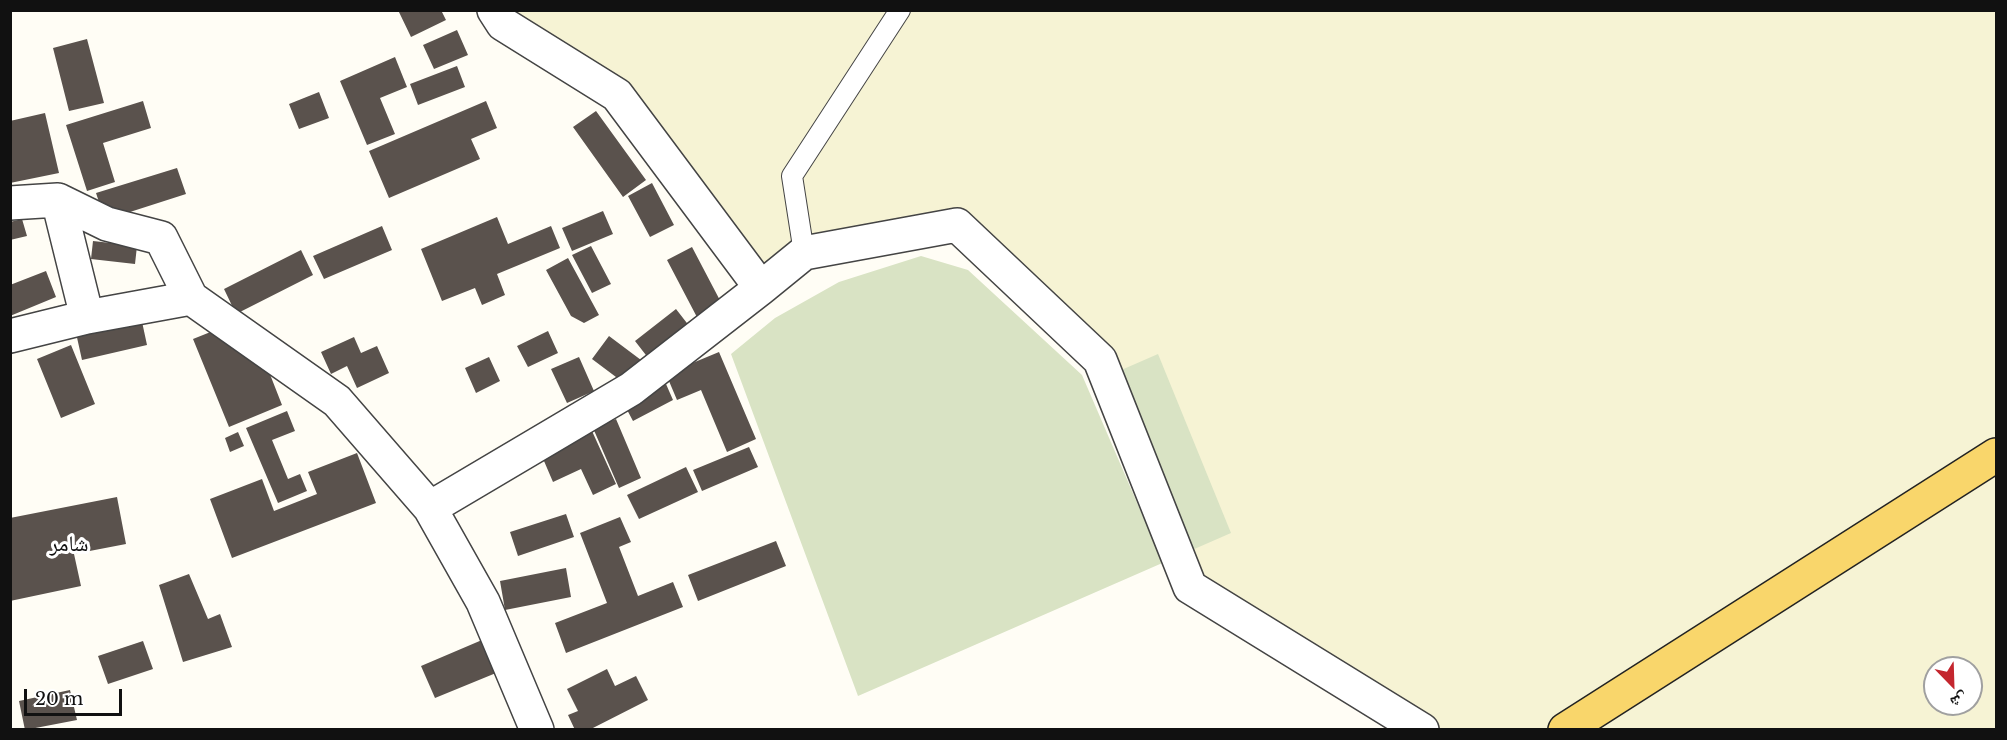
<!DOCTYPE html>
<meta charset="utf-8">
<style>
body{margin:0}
#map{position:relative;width:2007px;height:740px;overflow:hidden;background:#fffdf5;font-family:"Libre Baskerville","Noto Naskh Arabic",serif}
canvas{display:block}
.frame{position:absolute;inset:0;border:12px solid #111;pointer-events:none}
.north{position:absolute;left:1923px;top:656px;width:60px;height:60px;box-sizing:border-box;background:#fff;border:2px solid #a0a0a0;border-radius:50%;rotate:157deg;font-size:16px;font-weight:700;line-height:24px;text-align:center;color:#111}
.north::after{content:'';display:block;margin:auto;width:21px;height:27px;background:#c4262e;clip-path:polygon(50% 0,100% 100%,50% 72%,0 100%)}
.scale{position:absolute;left:24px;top:689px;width:98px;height:27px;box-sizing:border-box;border:3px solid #111;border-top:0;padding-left:8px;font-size:18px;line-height:21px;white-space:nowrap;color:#111;-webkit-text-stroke:4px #fff;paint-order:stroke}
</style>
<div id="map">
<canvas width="2007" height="740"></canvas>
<div class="frame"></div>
<div class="north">ش</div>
<div class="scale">20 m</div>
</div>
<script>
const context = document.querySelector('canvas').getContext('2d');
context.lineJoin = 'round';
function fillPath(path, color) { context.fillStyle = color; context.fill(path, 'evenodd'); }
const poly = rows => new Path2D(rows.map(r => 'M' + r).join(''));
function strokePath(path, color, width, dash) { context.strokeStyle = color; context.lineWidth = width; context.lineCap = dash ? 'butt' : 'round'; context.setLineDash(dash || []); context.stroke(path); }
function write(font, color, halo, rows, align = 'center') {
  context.font = font + ' "Libre Baskerville","Noto Naskh Arabic",serif'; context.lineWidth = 6; context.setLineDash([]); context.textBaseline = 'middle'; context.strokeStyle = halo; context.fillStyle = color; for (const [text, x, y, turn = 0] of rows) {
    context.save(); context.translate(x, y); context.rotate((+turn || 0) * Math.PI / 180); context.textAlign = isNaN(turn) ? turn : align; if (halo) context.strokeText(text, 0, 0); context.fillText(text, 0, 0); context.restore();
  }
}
fillPath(poly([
 [513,10,1996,11,1996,729,1422,729,1190,587,1100,360,958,225,805,253,761,288,617,95],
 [1935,668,1971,668,1971,704,1935,704]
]), '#f6f3d4');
fillPath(poly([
 [921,256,968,270,1082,375,1160,556,1119,371,1158,354,1231,533,858,696,731,354,775,318,839,282]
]), '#d9e3c4');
fillPath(poly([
 [398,10,441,10,446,20,411,37],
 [457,30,468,55,434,69,423,45],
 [87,39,104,103,69,111,53,48],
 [395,57,407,87,380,98,395,134,367,145,340,81],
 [457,66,465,87,418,105,410,84],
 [319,92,329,118,299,129,289,104],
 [143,101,151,128,103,143,115,182,87,191,66,125],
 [486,101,497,128,471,139,480,159,389,198,369,151],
 [596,111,646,180,623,197,573,127],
 [45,113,59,173,10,183,10,121],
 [177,168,186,194,105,220,96,193],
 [652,183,674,225,650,237,628,196],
 [603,211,613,234,572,251,562,228],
 [497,217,508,244,551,226,560,248,497,274,505,295,482,305,475,288,442,301,421,249],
 [22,219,27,236,10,240,10,222],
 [382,226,392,250,324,279,313,256],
 [93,241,137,246,135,264,91,259],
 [591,246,611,284,592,293,572,255],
 [692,247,724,308,699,321,667,260],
 [301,250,313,275,236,314,224,289],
 [568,258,599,315,584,323,571,316,546,270],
 [46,271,56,297,10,316,10,285],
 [676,309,690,327,649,359,635,341],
 [141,317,147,345,82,360,76,333],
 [213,331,264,359,282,405,229,427,193,339],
 [548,331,558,353,528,367,517,346],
 [609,336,641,360,624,383,592,359],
 [354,337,361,353,377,346,389,373,357,388,347,366,331,374,321,352],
 [71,345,95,404,61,418,37,359],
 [719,352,756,439,727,452,701,390,677,400,666,374],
 [489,357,500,381,476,393,465,368],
 [579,357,594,391,567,403,551,369],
 [666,384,673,400,633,421,625,406],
 [287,411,295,431,272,440,288,479,300,474,307,491,278,503,246,428],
 [616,419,641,478,619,488,593,428],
 [592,431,616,484,593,495,581,469,553,482,541,454],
 [238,432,244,446,230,452,225,438],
 [749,447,758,467,702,491,693,470],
 [357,453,376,503,232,558,210,499,262,479,274,511,317,494,308,472],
 [686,467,698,492,639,519,627,495],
 [117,497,126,544,74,554,81,586,10,601,10,518],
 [566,514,574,537,518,556,510,532],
 [620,517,631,542,619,547,638,596,673,582,683,607,566,653,555,623,607,603,580,533],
 [776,541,786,566,698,601,688,575],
 [566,568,571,597,505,610,500,581],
 [189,574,208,619,220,614,232,647,183,662,159,585],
 [482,640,496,673,435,698,421,666],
 [143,641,153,669,108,684,98,656],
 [607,669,615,686,636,676,648,700,589,730,575,730,568,715,578,711,567,689],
 [70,690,77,720,25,730,19,701]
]), '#5a524d');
const service = poly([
 [804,253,792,176,900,10]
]);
const minor = poly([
 [494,10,503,24,617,95,761,288,631,389,430,508,483,602,537,730],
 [58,200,87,317],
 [10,203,58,200,107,224,161,238,191,298,337,401,430,508],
 [761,288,804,253,957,225,1100,360,1190,587,1422,730],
 [10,336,87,317,191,298]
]);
const primary = poly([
 [1565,730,1996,455]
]);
strokePath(service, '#444', 22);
strokePath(minor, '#444', 36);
strokePath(primary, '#222', 36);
strokePath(service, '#fff', 20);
strokePath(minor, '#fff', 33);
strokePath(primary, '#f9d66b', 33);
write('22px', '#111', '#fff', [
 ["شامر",69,545]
]);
</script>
